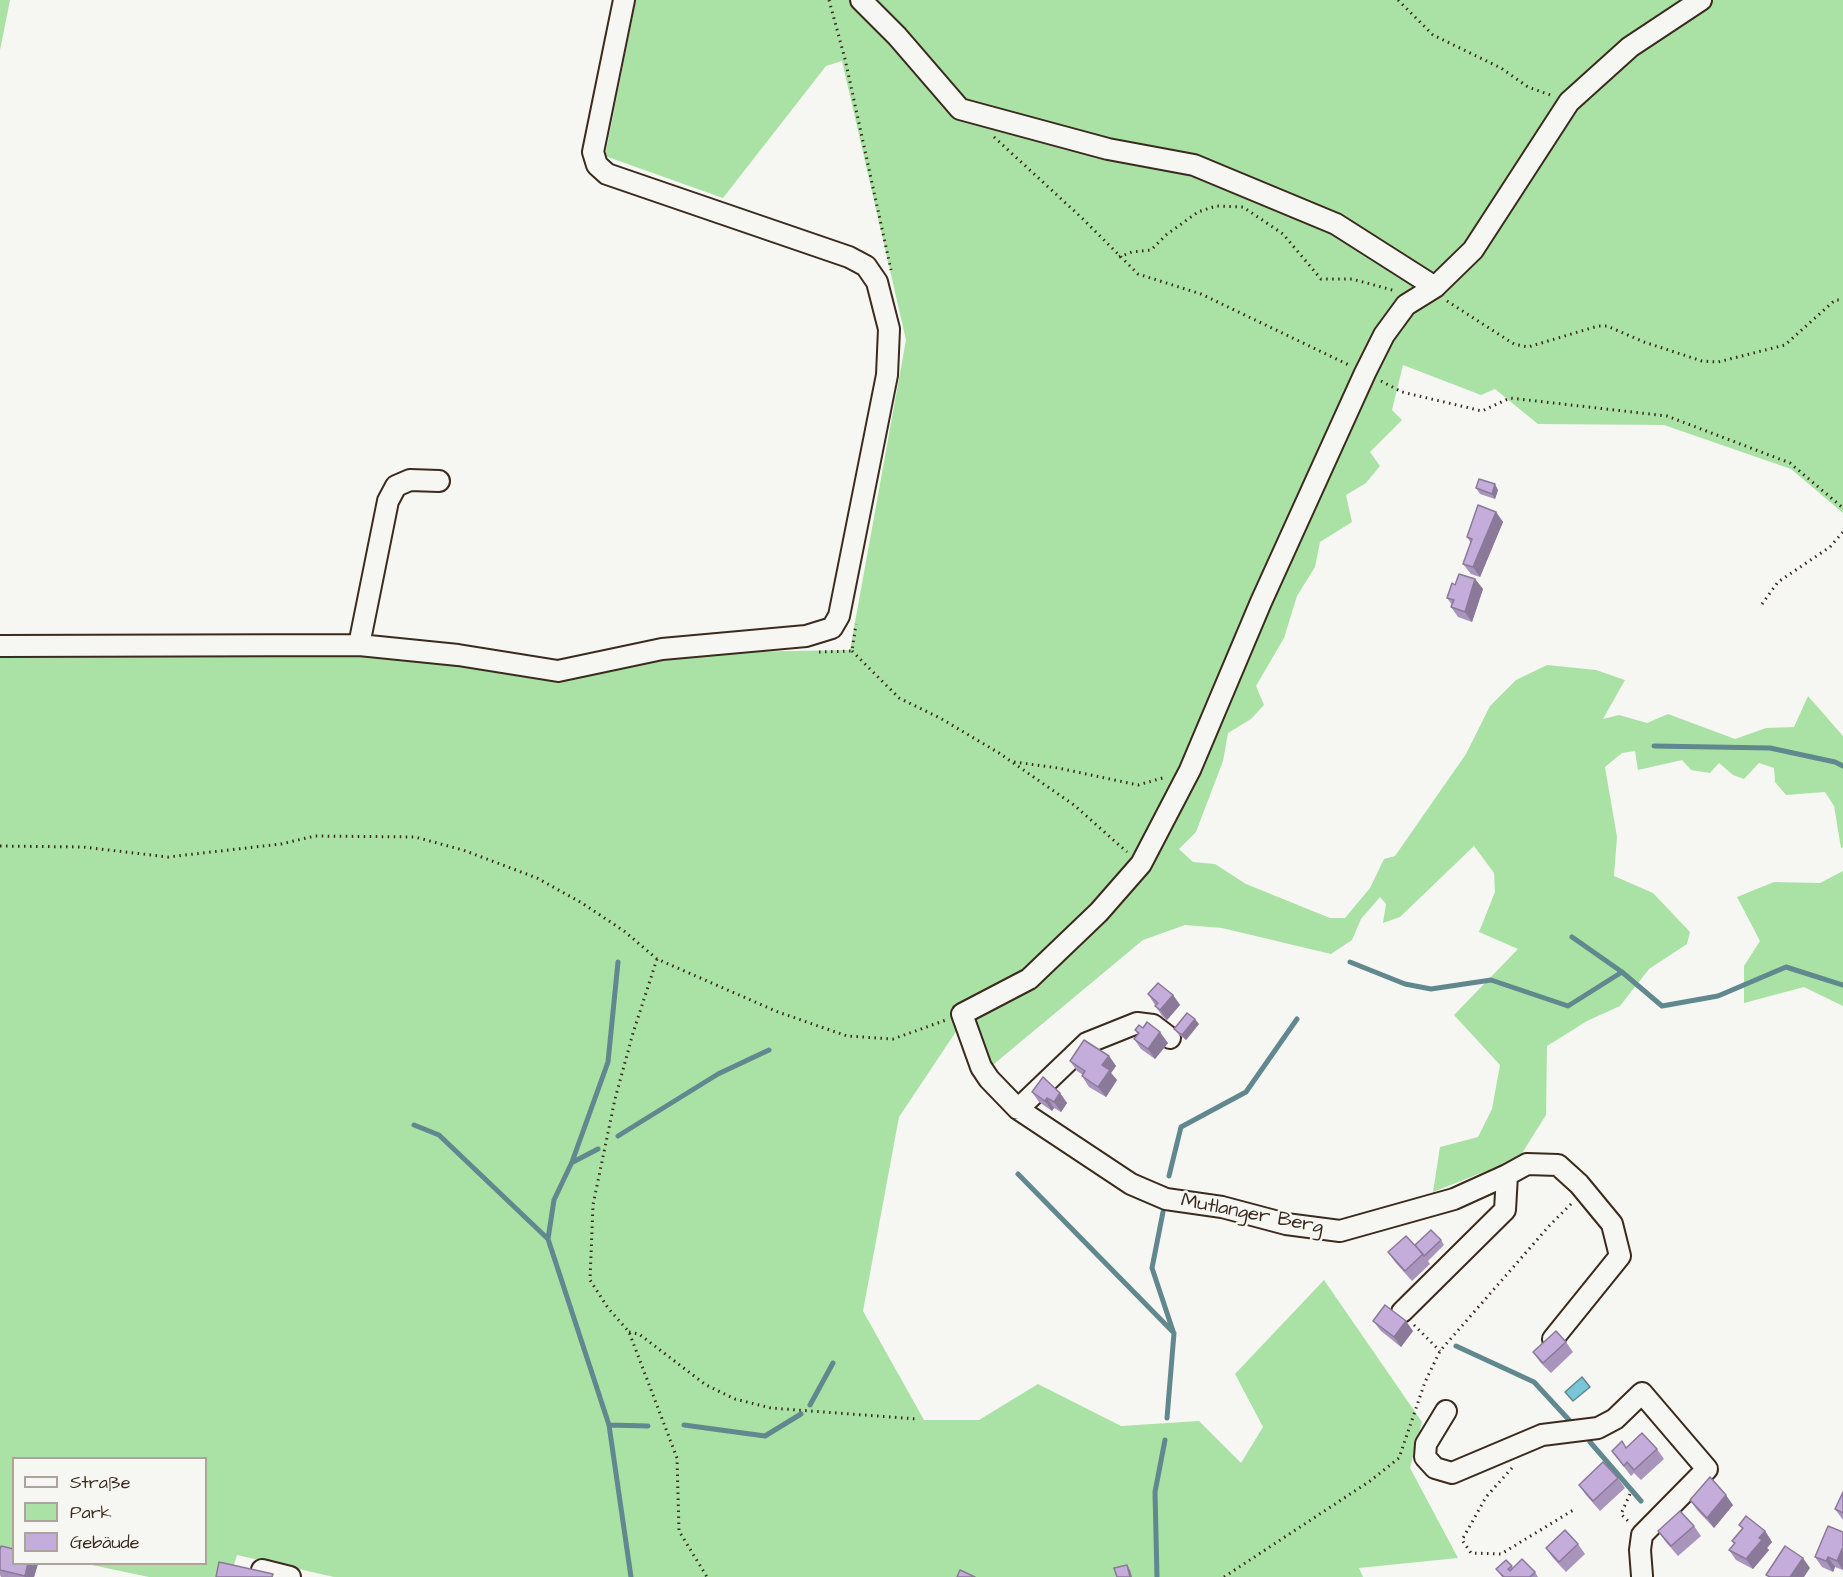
<!DOCTYPE html>
<meta charset="utf-8">
<style>
body{margin:0}
#map{position:relative;width:1843px;height:1577px;overflow:hidden;background:#f6f6f2;font-family:"Architects Daughter",sans-serif}
canvas{display:block}
.legend{position:absolute;left:12px;top:1457px;width:195px;height:108px;box-sizing:border-box;background:#f6f6f2;border:2px solid #aba49d;margin:0;padding:8px 10px;list-style:none;font-size:18px;color:#3b2a1e}
.legend li{display:flex;align-items:center;gap:12px;height:30px}
.legend b{width:30px;border:2px solid #aba49d}
</style>
<div id="map">
<canvas width="1843" height="1577"></canvas>
<ul class="legend">
<li><b style="height:8px;background:#f6f6f2"></b>Straße</li>
<li><b style="height:16px;background:#aae2a6"></b>Park</li>
<li><b style="height:16px;background:#c5addb"></b>Gebäude</li>
</ul>
</div>
<script>
const context = document.querySelector('canvas').getContext('2d');
context.lineJoin = 'round';
function fillPath(path, color) { context.fillStyle = color; context.fill(path, 'evenodd'); }
const poly = rows => new Path2D(rows.map(r => 'M' + r).join(''));
function strokePath(path, color, width, dash) { context.strokeStyle = color; context.lineWidth = width; context.lineCap = dash ? 'butt' : 'round'; context.setLineDash(dash || []); context.stroke(path); }
function write(font, color, halo, rows, align = 'center') {
  context.font = font + ' "Architects Daughter",sans-serif'; context.lineWidth = 5; context.setLineDash([]); context.textBaseline = 'middle'; context.strokeStyle = halo; context.fillStyle = color; for (const [text, x, y, turn = 0] of rows) {
    context.save(); context.translate(x, y); context.rotate((+turn || 0) * Math.PI / 180); context.textAlign = isNaN(turn) ? turn : align; if (halo) context.strokeText(text, 0, 0); context.fillText(text, 0, 0); context.restore();
  }
}
fillPath(poly([
 [0,0,10,0,0,50],
 [636,0,1843,0,1843,513,1791,469,1664,425,1538,424,1495,389,1481,395,1403,365,1392,410,1402,420,1370,452,1380,466,1366,483,1346,495,1352,522,1320,542,1315,567,1297,596,1284,638,1256,686,1264,705,1251,719,1228,733,1223,761,1196,832,1179,849,1193,862,1215,864,1246,884,1330,918,1345,918,1370,888,1384,859,1395,856,1466,754,1490,706,1516,680,1547,665,1596,670,1625,680,1603,719,1619,715,1647,723,1668,714,1735,739,1766,728,1794,727,1808,696,1843,736,1843,847,1841,848,1834,806,1825,792,1786,795,1775,782,1774,768,1759,763,1744,779,1733,775,1719,763,1710,773,1691,770,1682,760,1638,770,1635,751,1622,753,1605,767,1617,837,1614,876,1653,893,1690,932,1687,944,1649,969,1620,1006,1587,1021,1547,1046,1546,1115,1519,1158,1433,1192,1440,1147,1478,1137,1492,1109,1500,1065,1454,1015,1518,949,1479,932,1495,892,1494,873,1474,846,1400,917,1383,923,1386,904,1380,897,1361,919,1352,940,1331,954,1222,928,1185,925,1143,940,994,1064,981,1067,963,1021,899,1117,863,1311,924,1420,979,1420,1038,1384,1121,1426,1199,1421,1241,1463,1263,1427,1235,1374,1324,1280,1422,1422,1410,1468,1458,1558,1359,1568,1363,1577,334,1577,237,1555,230,1577,149,1577,87,1564,206,1564,206,1458,14,1458,13,1550,0,1547,0,652,375,652,562,678,680,653,850,650,906,340,842,61,826,66,723,198,605,156],
 [1843,871,1843,1006,1804,987,1744,1003,1744,966,1760,941,1737,897,1774,882,1820,883]
]), '#aae2a6');
const water = poly([
 [1582,1377,1590,1387,1573,1401,1565,1392,1582,1377]
]);
fillPath(water, '#7ac6d9');
strokePath(water, '#61888e', 1.5);
strokePath(poly([
 [1654,746,1770,748,1835,762,1843,766],
 [1572,937,1622,972],
 [618,962,608,1062,572,1162,554,1200,548,1239,609,1425,631,1577],
 [1350,962,1405,984,1431,989,1491,980,1568,1006,1622,972,1662,1006,1718,996,1786,967,1843,985],
 [414,1125,439,1135,548,1239],
 [618,1136,718,1074,769,1050],
 [573,1162,598,1149],
 [1018,1174,1174,1333,1167,1418],
 [1169,1176,1181,1127,1246,1092,1297,1019],
 [1163,1212,1152,1268,1173,1331],
 [1456,1346,1534,1382,1570,1421],
 [810,1405,833,1363],
 [609,1425,648,1426],
 [684,1425,765,1436,801,1414],
 [1590,1442,1641,1501],
 [1157,1577,1155,1492,1165,1440]
]), '#61888e', 5);
const minor = poly([
 [861,0,897,36,960,109,1108,149,1194,165,1336,224,1435,287],
 [359,645,388,501,396,486,410,480,439,481],
 [0,646,359,645,458,655,558,671,662,649,806,636,832,628,839,616,887,375,889,329,877,282,866,266,849,257,607,174,597,165,593,152,624,0],
 [1018,1109,1087,1043,1137,1023,1153,1025,1170,1038],
 [1507,1175,1527,1164,1558,1165,1579,1184,1612,1224,1620,1256,1553,1339],
 [1402,1312,1505,1210,1507,1175,1454,1199,1340,1231,1286,1224,1222,1207,1166,1199,1131,1184,1018,1109,989,1079,981,1067,962,1014,1029,979,1099,912,1141,864,1190,770,1261,602,1365,373,1384,335,1406,305,1435,287,1473,250,1569,102,1630,47,1701,0],
 [1446,1411,1426,1444,1425,1457,1435,1468,1452,1473,1542,1435,1598,1428,1615,1419,1642,1393,1707,1469,1642,1535,1640,1550,1642,1576],
 [262,1570,290,1577]
]);
strokePath(minor, '#3b2a1e', 24);
strokePath(poly([
 [829,0,845,59,891,270],
 [1398,0,1433,35,1501,68,1528,87,1553,96],
 [994,137,1083,219,1138,274,1201,294,1351,366],
 [1119,257,1132,252,1151,250,1166,235,1198,212,1216,206,1243,207,1283,234,1321,279,1352,279,1396,291],
 [1447,301,1514,344,1528,347,1598,326,1607,326,1644,342,1702,361,1718,362,1785,345,1835,300,1843,300],
 [1381,381,1402,392,1482,411,1510,398,1667,416,1790,463,1843,508],
 [1762,604,1778,582,1830,547,1843,532],
 [852,651,899,698,940,718,999,753,1074,805,1127,852],
 [819,652,852,651,856,624],
 [1014,762,1058,768,1138,785,1166,777],
 [0,846,83,847,168,857,281,844,315,836,415,837,463,850,537,878,582,903,624,931,657,959,778,1012,847,1036,893,1039,946,1020],
 [657,959,633,1033,615,1099,593,1205,590,1280,608,1308,629,1332,677,1458,679,1531,707,1577],
 [1414,1325,1440,1351],
 [629,1332,639,1334,706,1385,735,1399,771,1408,917,1419],
 [1512,1468,1486,1497,1462,1540,1471,1553,1501,1554,1575,1509],
 [1630,1494,1621,1514,1630,1523],
 [1224,1577,1370,1481,1399,1458,1425,1382,1440,1351,1550,1225,1572,1203]
]), '#3b2a1e', 3, [1.5, 4.5]);
strokePath(minor, '#f6f6f2', 20);
fillPath(poly([
 [1476,488,1498,490,1495,499,1480,494],
 [1496,512,1503,522,1480,577,1471,574,1463,564,1471,543,1467,537],
 [1475,579,1483,589,1472,622,1458,617,1451,607,1452,605,1447,598,1455,585],
 [1148,994,1173,995,1180,1005,1167,1020,1162,1016],
 [1199,1024,1186,1040,1178,1034,1174,1029],
 [1135,1030,1168,1043,1155,1059,1141,1049,1134,1039,1138,1035],
 [1109,1056,1116,1066,1111,1073,1117,1080,1106,1097,1089,1087,1082,1076,1083,1075,1077,1071,1070,1061],
 [1032,1092,1060,1093,1067,1103,1061,1112,1054,1108,1052,1111,1039,1102],
 [1441,1240,1444,1245,1428,1261,1430,1264,1412,1281,1395,1262,1388,1252,1415,1245],
 [1373,1321,1413,1331,1401,1347,1381,1331],
 [1566,1342,1573,1352,1551,1373,1540,1362,1533,1352],
 [1626,1448,1657,1449,1664,1459,1641,1480,1634,1473,1631,1476,1612,1451],
 [1618,1478,1625,1488,1600,1511,1586,1495,1579,1485],
 [1843,1492,1843,1520,1835,1509],
 [1690,1500,1733,1505,1714,1528,1697,1510],
 [1739,1525,1765,1531,1772,1542,1767,1548,1769,1550,1753,1569,1736,1560,1729,1550,1734,1544,1732,1541,1742,1529],
 [1694,1526,1701,1536,1678,1556,1665,1541,1658,1531],
 [1843,1532,1843,1570,1835,1567,1833,1572,1822,1567,1815,1557],
 [1578,1544,1585,1554,1566,1572,1553,1558,1546,1548],
 [0,1550,14,1563,38,1563,34,1577,1,1577,0,1575],
 [1506,1560,1513,1568,1535,1572,1538,1577,1502,1577,1496,1569]
]), '#a995bc');
fillPath(poly([
 [1495,484,1498,490,1495,499,1492,494],
 [1496,512,1503,522,1480,577,1473,567],
 [1475,579,1483,589,1472,622,1465,612],
 [1173,995,1180,1005,1167,1020,1160,1010],
 [1195,1019,1199,1024,1186,1040,1182,1035],
 [1160,1032,1168,1043,1155,1059,1148,1049],
 [1109,1056,1116,1066,1111,1073,1117,1080,1106,1097,1098,1087,1102,1065],
 [1060,1093,1067,1103,1061,1112,1054,1102],
 [1047,1098,1054,1108,1052,1111,1045,1101],
 [1406,1321,1413,1331,1401,1347,1394,1337],
 [1726,1495,1733,1505,1714,1528,1707,1518],
 [1765,1531,1772,1542,1767,1548,1769,1550,1753,1569,1746,1559,1759,1538],
 [1842,1549,1843,1551,1843,1570,1837,1561],
 [1828,1557,1835,1567,1833,1572,1826,1561],
 [1803,1558,1810,1568,1804,1577,1790,1577],
 [28,1563,38,1564,34,1577,25,1577,25,1576],
 [1127,1565,1130,1570,1132,1577,1130,1577]
]), '#8a7999');
const building = poly([
 [1479,479,1495,484,1492,494,1476,488,1479,479],
 [1478,505,1496,512,1473,567,1463,564,1472,539,1467,537,1478,505],
 [1459,574,1475,579,1465,612,1451,607,1454,600,1447,598,1452,583,1455,585,1459,574],
 [1158,983,1173,995,1160,1010,1155,1006,1158,1003,1148,994,1158,983],
 [1187,1013,1195,1019,1182,1035,1174,1029,1187,1013],
 [1147,1022,1160,1032,1148,1049,1134,1039,1139,1033,1135,1030,1139,1025,1143,1028,1147,1022],
 [1084,1040,1109,1056,1102,1065,1110,1070,1098,1087,1082,1076,1085,1071,1070,1061,1084,1040],
 [1043,1077,1060,1093,1054,1102,1047,1098,1045,1101,1032,1092,1043,1077],
 [1431,1230,1441,1240,1424,1256,1415,1245,1431,1230],
 [1406,1236,1423,1254,1405,1271,1388,1252,1406,1236],
 [1385,1305,1406,1321,1394,1337,1373,1321,1385,1305],
 [1556,1331,1566,1342,1543,1363,1533,1352,1556,1331],
 [1642,1433,1657,1449,1634,1470,1627,1462,1624,1466,1612,1451,1622,1441,1626,1448,1642,1433],
 [1603,1462,1618,1478,1593,1501,1579,1485,1603,1462],
 [1710,1477,1726,1495,1707,1518,1690,1500,1710,1477],
 [1843,1492,1843,1513,1835,1509,1843,1492],
 [1680,1511,1694,1526,1671,1546,1658,1531,1680,1511],
 [1746,1516,1765,1531,1759,1538,1762,1540,1746,1559,1729,1550,1735,1543,1732,1541,1743,1528,1739,1525,1746,1516],
 [1828,1526,1843,1532,1843,1549,1842,1549,1837,1561,1828,1557,1826,1561,1815,1557,1828,1526],
 [1565,1530,1578,1544,1559,1562,1546,1548,1565,1530],
 [1,1546,14,1549,14,1563,28,1563,25,1576,0,1570,0,1550,1,1546],
 [1785,1546,1803,1558,1790,1577,1770,1577,1766,1575,1785,1546],
 [1522,1559,1535,1572,1530,1577,1504,1577,1496,1569,1506,1560,1512,1566,1508,1569,1510,1571,1522,1559],
 [219,1562,273,1574,272,1577,216,1577,219,1562],
 [1127,1565,1130,1577,1117,1577,1114,1568,1127,1565],
 [960,1570,975,1577,957,1577,960,1570]
]);
fillPath(building, '#c5addb');
strokePath(building, '#8a7999', 1.5);
write('20px', '#3b2a1e', '#f6f6f2', [
 ["Mutlanger Berg",1252,1215,11]
]);
</script>
